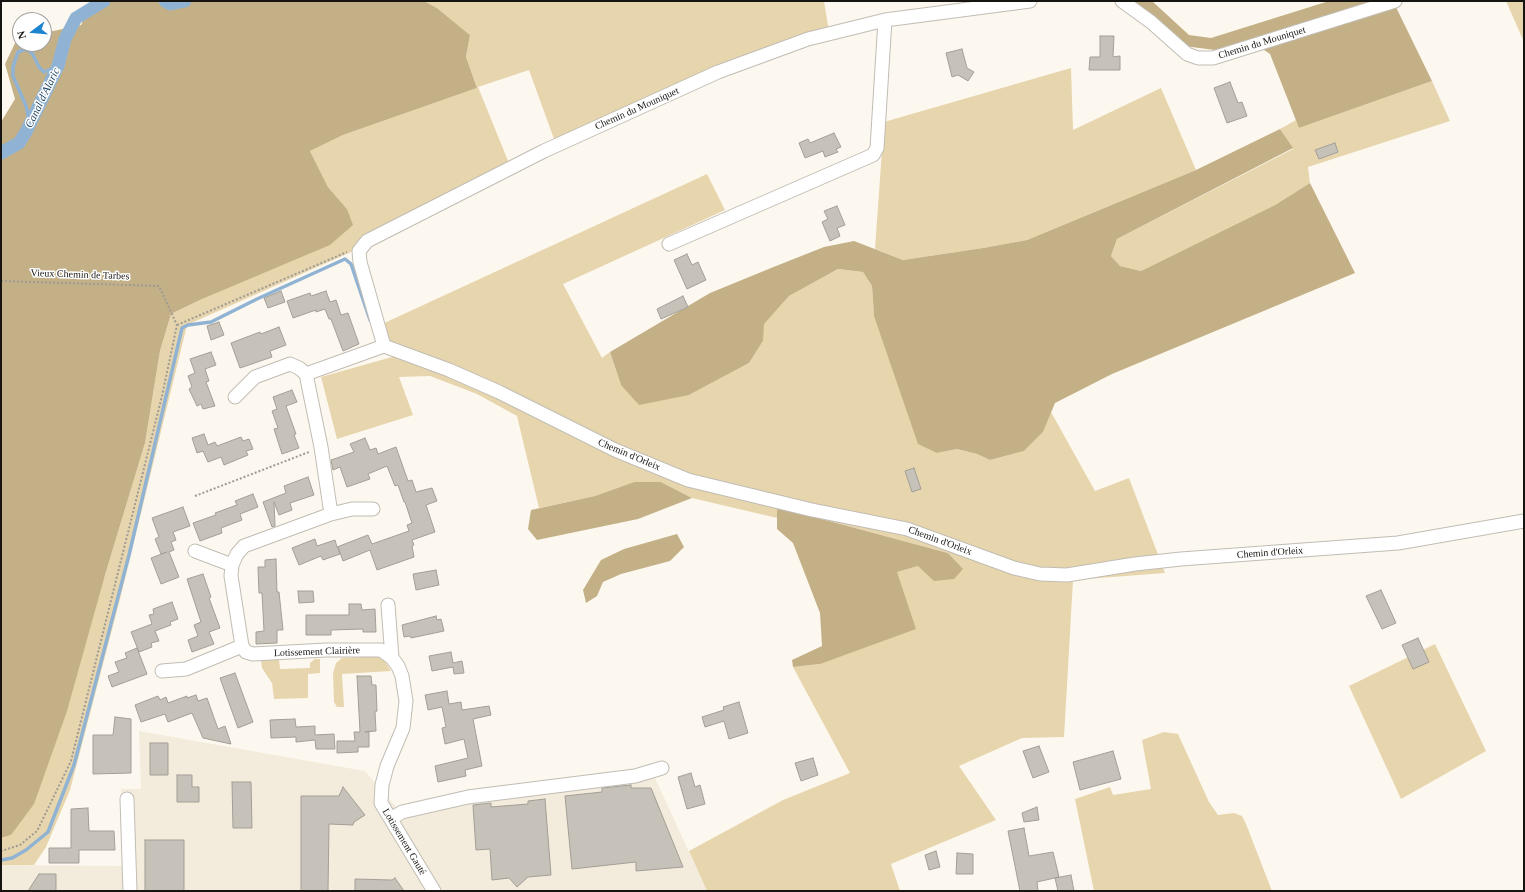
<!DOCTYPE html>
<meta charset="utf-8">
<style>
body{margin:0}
#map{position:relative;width:1525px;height:892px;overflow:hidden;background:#fdf8ef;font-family:Georgia,serif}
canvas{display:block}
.frame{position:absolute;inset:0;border:2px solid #161411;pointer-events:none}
.north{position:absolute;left:12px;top:12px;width:40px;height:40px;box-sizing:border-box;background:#fff;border:1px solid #a2a1a0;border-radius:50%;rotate:254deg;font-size:11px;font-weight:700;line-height:16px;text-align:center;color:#161411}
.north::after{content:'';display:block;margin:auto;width:14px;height:18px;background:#1d85cf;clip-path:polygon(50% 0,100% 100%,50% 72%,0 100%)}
</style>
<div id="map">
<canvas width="1525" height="892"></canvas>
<div class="frame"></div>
<div class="north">N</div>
</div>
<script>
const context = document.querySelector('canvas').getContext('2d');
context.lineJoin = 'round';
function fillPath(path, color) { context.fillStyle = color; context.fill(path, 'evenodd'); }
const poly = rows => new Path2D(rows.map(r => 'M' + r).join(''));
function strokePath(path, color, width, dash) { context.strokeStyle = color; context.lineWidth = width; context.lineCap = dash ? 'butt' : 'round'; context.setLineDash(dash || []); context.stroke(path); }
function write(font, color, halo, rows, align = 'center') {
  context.font = font + ' Georgia,serif'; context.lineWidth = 3; context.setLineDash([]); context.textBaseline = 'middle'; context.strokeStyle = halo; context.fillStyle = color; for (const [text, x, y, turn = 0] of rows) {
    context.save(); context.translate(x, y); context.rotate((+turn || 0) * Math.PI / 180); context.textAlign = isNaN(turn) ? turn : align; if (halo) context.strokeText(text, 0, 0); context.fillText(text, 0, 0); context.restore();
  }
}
fillPath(poly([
 [139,731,365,771,397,808,474,790,650,767,707,891,1,891,1,865,124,866,121,789,141,789]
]), '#f3ecdc');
fillPath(poly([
 [424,1,824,1,830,38,751,64,558,150,529,70,478,87,513,173,360,248,187,325,119,603,70,790,46,847,34,865,1,865,1,838,11,835,105,575,145,443,160,351,171,314,202,299,347,209,328,187,310,151,343,135,477,88,466,57,470,35,437,8],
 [1506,1,1524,1,1524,42],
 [1071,68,1073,130,1161,88,1196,170,1027,240,983,248,903,260,875,249,884,122],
 [1432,81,1450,121,1308,167,1310,183,1275,205,1141,271,1120,266,1111,256,1117,239,1293,149,1280,129,1296,120,1299,128],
 [707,174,725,210,563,284,602,358,610,352,621,385,689,395,749,363,763,341,763,324,789,296,838,269,863,272,872,286,874,316,937,453,957,449,977,454,990,460,1024,451,1043,432,1051,412,1095,491,1129,478,1165,573,1073,580,1064,737,1022,738,959,766,996,820,891,864,900,891,707,891,689,851,783,800,850,773,793,667,820,664,896,572,918,566,962,569,948,553,777,507,777,518,692,498,661,482,634,482,595,496,539,508,517,416,477,394,430,376,399,377,413,415,337,439,321,377,392,357,380,325],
 [1435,644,1486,751,1401,799,1349,686],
 [375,656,382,658,388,666,391,671,342,674,344,707,337,707,334,702,333,673,336,663,342,658],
 [279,659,280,669,310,668,310,663,315,659,320,659,320,673,308,674,308,698,274,699,272,683,262,668,261,660],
 [1164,732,1178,734,1209,802,1218,815,1234,813,1242,816,1246,824,1272,891,1094,891,1075,799,1110,787,1113,795,1151,789,1142,740]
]), '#e7d5ad');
fillPath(poly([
 [91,1,424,1,437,8,470,35,466,57,477,88,343,135,310,151,328,187,347,209,353,225,330,245,202,299,171,314,160,351,145,443,105,575,67,711,34,804,11,835,1,838,1,122,15,99,5,64,18,37,20,37,20,44,44,44,44,33,81,25],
 [1129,1,1152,1,1189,35,1211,38,1329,1,1393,1,1432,81,1299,128,1270,54,1254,43,1215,50,1184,46],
 [1280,129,1293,148,1117,239,1111,256,1120,266,1141,271,1275,205,1310,183,1355,273,1112,374,1055,403,1043,432,1024,451,990,460,977,454,957,449,937,453,918,444,874,316,872,286,863,272,838,269,789,296,764,324,763,341,749,363,689,395,639,405,621,385,610,352,710,293,776,266,824,247,854,241,903,260,983,248,1027,240,1196,170],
 [634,482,661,482,692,498,638,519,537,540,528,529,531,510,595,496],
 [777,507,948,553,963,569,954,579,934,581,918,566,897,572,916,629,820,664,793,667,792,660,822,646,820,613,793,543,777,529],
 [677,534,684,547,670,561,621,574,603,582,597,596,586,603,583,590,601,560,624,549]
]), '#c4b086');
strokePath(poly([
 [30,123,26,106,13,76,13,67,18,52,26,49,32,53,39,67,44,72,58,66],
 [1,860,12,858,26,850,48,832,74,765,129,555,182,328,188,325,211,322,257,299,345,259,351,264,370,320]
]), '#90b3d4', 3.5);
strokePath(poly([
 [165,1,170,4,185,1],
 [1,153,19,143,26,132,58,66,65,39,76,18,104,1]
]), '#90b3d4', 13);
const building = poly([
 [1100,36,1114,36,1113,57,1120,56,1120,70,1089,70,1090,57,1100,57,1100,36],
 [962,49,967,68,974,72,968,81,958,75,952,77,946,53,962,49],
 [1230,82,1238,103,1242,102,1247,116,1227,123,1214,88,1230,82],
 [834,133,841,147,836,149,838,152,825,157,823,151,805,158,799,143,808,139,810,143,834,133],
 [1335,143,1338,152,1319,159,1315,150,1335,143],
 [837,206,845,225,837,228,840,236,830,241,822,222,828,219,824,211,837,206],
 [687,254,692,265,698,262,706,280,687,289,674,260,687,254],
 [281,291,285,302,268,308,264,298,281,291],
 [326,291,330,302,336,300,341,315,348,313,359,344,343,351,331,319,329,319,325,309,316,312,316,310,293,318,287,301,310,293,311,296,326,291],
 [683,296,688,307,661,319,657,309,683,296],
 [219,322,224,335,211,340,207,326,219,322],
 [279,327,286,345,270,351,272,357,240,368,231,343,260,332,261,334,279,327],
 [211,352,216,365,205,369,209,381,206,382,215,406,203,409,201,404,197,406,189,389,192,387,188,376,195,373,190,359,211,352],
 [292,390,297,402,286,406,296,434,294,435,299,448,282,454,274,429,278,428,272,411,277,409,273,397,292,390],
 [204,434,208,445,215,442,217,446,241,437,243,441,249,439,253,449,246,451,248,455,224,465,221,457,208,462,203,451,197,453,192,438,204,434],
 [365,438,370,450,376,448,378,454,396,447,408,481,412,480,416,492,432,488,437,501,426,505,435,532,412,540,414,545,412,546,414,557,377,570,370,550,343,561,338,547,340,554,323,560,321,556,299,565,292,548,315,539,317,546,335,540,337,547,368,535,372,544,409,531,407,525,412,523,405,502,404,502,398,485,395,486,387,466,368,474,370,479,347,487,340,467,333,470,331,460,354,452,350,444,365,438],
 [914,468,921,489,912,492,905,471,914,468],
 [308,477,314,495,290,503,292,510,279,515,274,502,275,526,272,527,263,502,286,493,284,486,308,477],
 [253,494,258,507,240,514,242,520,221,528,222,533,200,541,193,523,216,515,215,513,237,505,235,501,253,494],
 [183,507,190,526,173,532,176,540,171,542,174,550,169,552,179,577,161,584,151,558,167,552,161,554,155,539,159,537,152,518,183,507],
 [276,559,277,592,279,592,283,630,277,630,277,643,256,644,256,632,264,631,262,593,259,593,258,567,265,567,265,560,276,559],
 [436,570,439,585,416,590,413,574,436,570],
 [203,574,211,597,209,598,220,628,209,632,214,644,192,652,188,640,198,636,194,625,201,622,187,579,203,574],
 [1381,590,1396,623,1382,629,1366,596,1381,590],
 [298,591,313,591,314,602,299,603,298,591],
 [172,602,178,619,170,622,171,625,155,631,159,641,151,643,152,647,139,652,131,632,152,624,149,615,154,614,153,609,172,602],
 [349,604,361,604,362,610,375,609,376,632,363,632,363,629,331,630,331,635,306,635,306,615,349,615,349,604],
 [436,616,437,620,441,619,444,631,411,638,410,636,404,637,402,625,436,616],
 [1418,638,1429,662,1413,669,1402,645,1418,638],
 [137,648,147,674,112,687,108,676,119,672,115,662,127,658,125,653,137,648],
 [451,652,453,663,462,661,464,673,454,674,453,667,432,671,429,656,451,652],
 [235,673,253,722,238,728,220,678,235,673],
 [357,676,371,676,372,685,376,685,377,711,375,712,376,731,365,732,369,731,369,747,358,747,358,752,337,753,337,741,355,741,354,732,360,732,357,676],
 [447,691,449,704,461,702,462,710,489,706,491,715,473,719,482,766,465,770,466,776,438,782,435,766,468,758,464,739,445,744,442,728,446,727,442,707,428,710,425,695,447,691],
 [196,695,198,701,207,698,218,729,225,726,231,744,203,738,192,713,168,722,165,714,141,722,135,705,158,696,160,700,166,697,168,703,187,696,187,698,196,695],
 [739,702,748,733,729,739,724,721,705,727,702,717,724,710,723,707,739,702],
 [115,717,131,719,131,773,93,774,93,735,113,735,115,717],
 [295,719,296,727,315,726,315,735,334,734,335,749,316,749,315,740,296,742,296,737,271,738,270,720,295,719],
 [150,743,168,743,168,775,150,775,150,743],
 [1039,746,1049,772,1033,778,1023,751,1039,746],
 [1113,751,1121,779,1080,790,1073,762,1113,751],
 [813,758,818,775,801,781,795,763,813,758],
 [691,773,695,787,700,785,705,804,687,809,678,777,691,773],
 [177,775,192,775,192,787,199,787,199,802,177,802,177,775],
 [232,782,251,782,252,828,233,828,232,782],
 [631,785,631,788,651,788,683,867,636,871,636,862,572,869,565,796,602,792,602,788,631,785],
 [343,787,365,815,354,822,353,825,329,824,328,891,301,891,301,796,339,796,343,787],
 [545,799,551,875,528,877,517,887,509,878,492,880,490,849,476,850,473,805,491,803,491,807,528,804,528,801,545,799],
 [1037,807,1039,820,1024,822,1022,813,1037,807],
 [88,808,89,831,114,831,115,850,79,850,79,863,49,863,49,848,71,848,71,809,88,808],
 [1024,828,1029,856,1053,852,1059,877,1037,882,1038,891,1020,891,1008,831,1024,828],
 [145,840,184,840,184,891,145,891,145,840],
 [936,851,940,867,929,870,925,855,936,851],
 [957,853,973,854,973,874,956,874,957,853],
 [39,874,56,874,56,891,28,891,39,874],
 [1071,875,1074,891,1058,891,1055,878,1071,875],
 [395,878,404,891,355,891,355,879,392,880,395,878]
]);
fillPath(building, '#c6c2b9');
strokePath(building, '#a39f97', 1);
const minor = poly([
 [1122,1,1151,22,1187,54,1198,58,1213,58,1395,1],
 [669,244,873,155,877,148,885,20],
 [384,346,449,370,499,392,615,450,688,480,812,510,907,529,1014,568,1040,574,1067,575,1135,564,1181,559,1398,543,1524,521],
 [384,346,360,262,359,251,367,241,544,151,718,72,808,39,885,20,1030,1],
 [235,397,255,377,290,364,299,368,306,374],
 [331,514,321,447,306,374,384,346],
 [195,551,232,565],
 [388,605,392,658,398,666,402,676,406,701,403,728,387,766,382,785,381,803,434,891],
 [242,646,231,576,232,565,237,554,244,546,331,514,352,509,373,509],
 [162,671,186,669,242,646,246,652,253,654,326,650,381,650,392,658],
 [127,799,130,891],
 [391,819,402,812,468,797,635,776,662,768]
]);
strokePath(minor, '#c1bdb4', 15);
strokePath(poly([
 [1,281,159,286,177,325,162,396,71,761,37,831,20,845,1,851],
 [177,325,347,252],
 [195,496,309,452]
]), '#9e9a94', 2, [2, 2]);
strokePath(minor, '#fff', 13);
write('10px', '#161411', '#fff', [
 ["Chemin du Mouniquet",1262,43,-17],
 ["Chemin du Mouniquet",637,109,-24],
 ["Vieux Chemin de Tarbes",80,275,2],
 ["Chemin d'Orleix",629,455,23],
 ["Chemin d'Orleix",940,541,20],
 ["Chemin d'Orleix",1270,553,-4],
 ["Lotissement Clairière",317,652,-2],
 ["Lotissement Gauté",404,842,59]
]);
write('italic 11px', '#0f3959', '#fff', [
 ["Canal d'Alaric",43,98,-64]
]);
</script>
